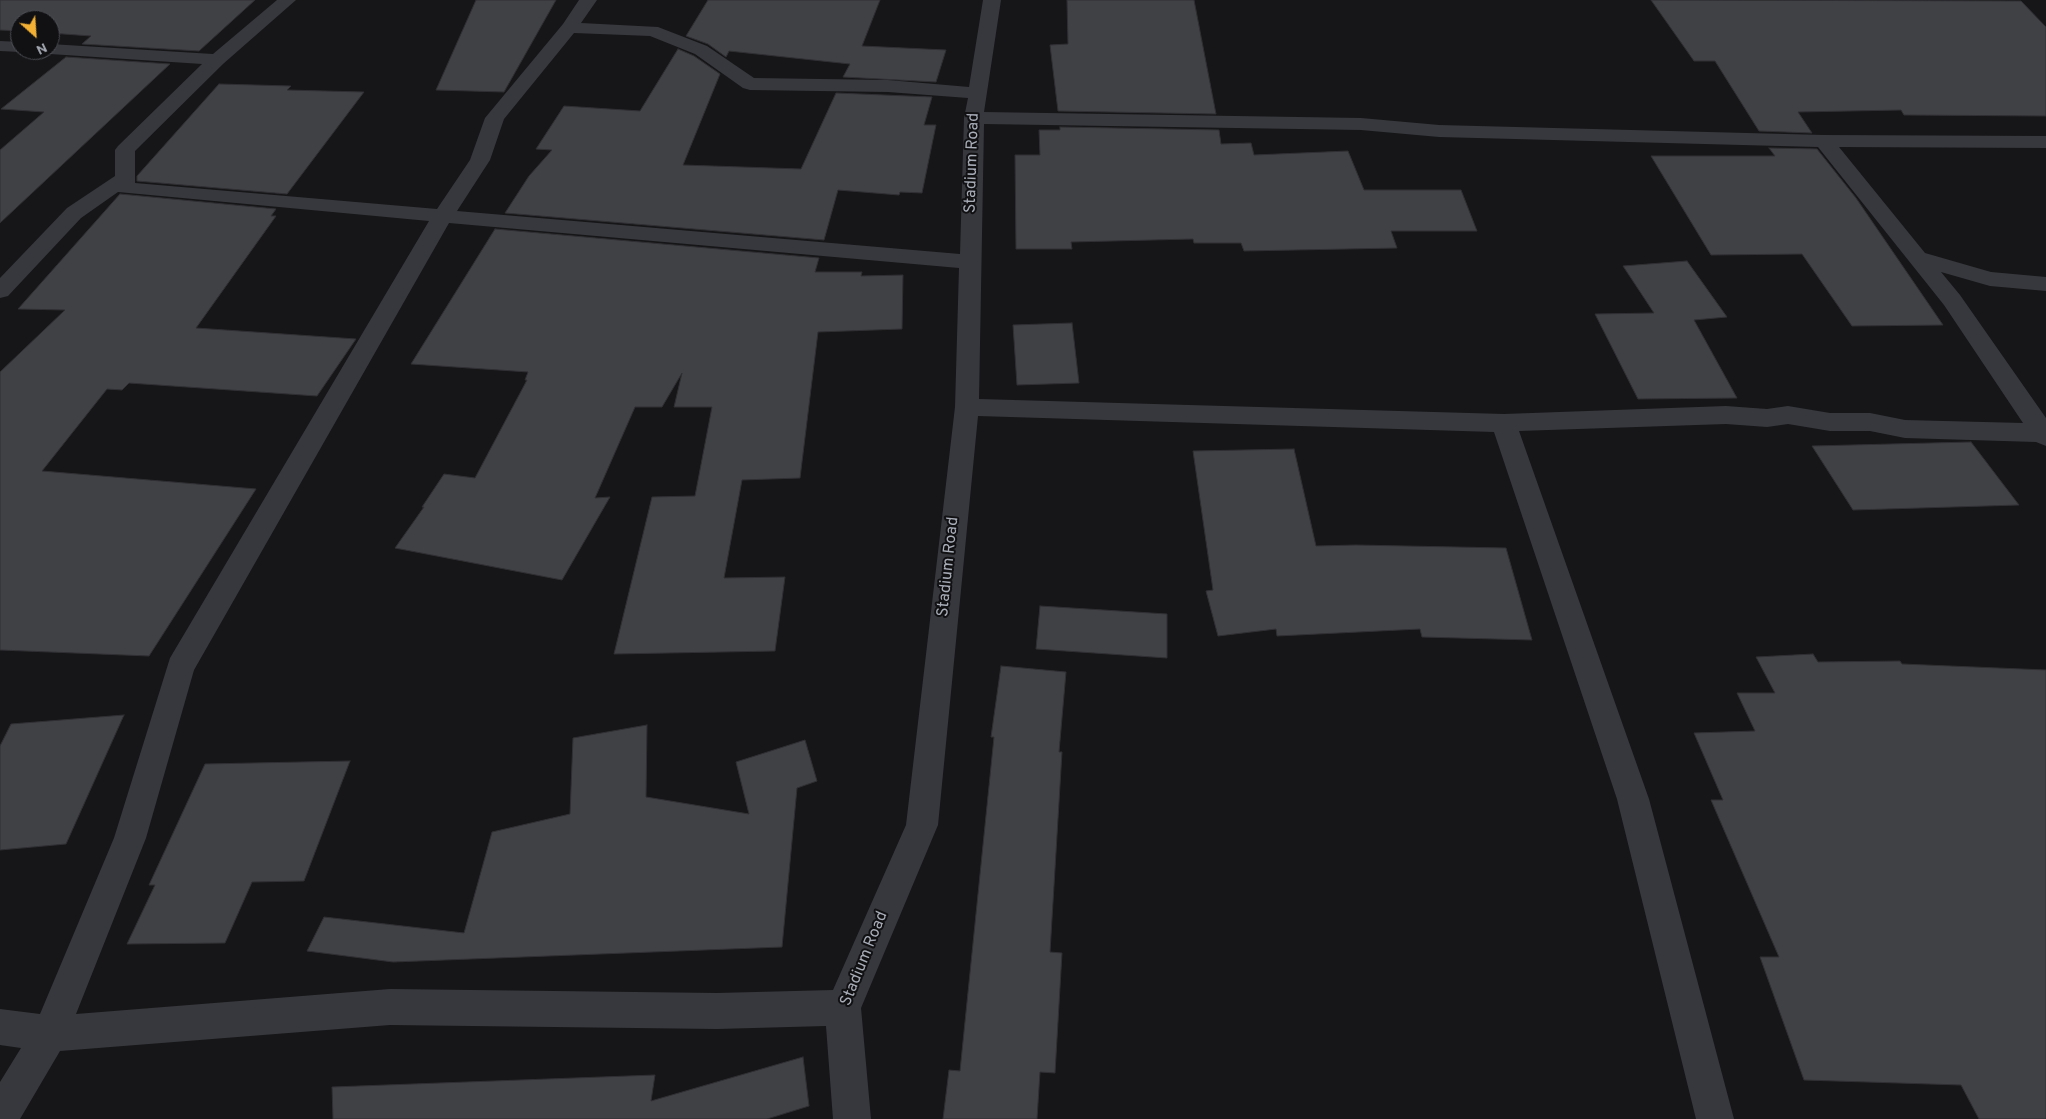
<!DOCTYPE html>
<style>
body{margin:0}
#map{position:relative;width:2046px;height:1119px;overflow:hidden;background:#161618;font-family:Overpass,sans-serif}
canvas{display:block}
.north{position:absolute;left:10px;top:10px;width:50px;height:50px;box-sizing:border-box;background:#111113;border:1px solid #4d4f55;border-radius:50%;rotate:154deg;font-size:14px;font-weight:700;line-height:20px;text-align:center;color:#a8adb8}
.north::after{content:'';display:block;margin:auto;width:18px;height:22px;background:#f2b134;clip-path:polygon(50% 0,100% 100%,50% 72%,0 100%)}
</style>
<div id="map">
<canvas width="2046" height="1119"></canvas>
<div class="north">N</div>
</div>
<script>
const context = document.querySelector('canvas').getContext('2d');
context.lineJoin = 'round';
function fillPath(path, color) { context.fillStyle = color; context.fill(path, 'evenodd'); }
const poly = rows => new Path2D(rows.map(r => 'M' + r).join(''));
function strokePath(path, color, width, dash) { context.strokeStyle = color; context.lineWidth = width; context.lineCap = dash ? 'butt' : 'round'; context.setLineDash(dash || []); context.stroke(path); }
function write(font, color, halo, rows, align = 'center') {
  context.font = font + ' Overpass,sans-serif'; context.lineWidth = 4; context.setLineDash([]); context.textBaseline = 'middle'; context.strokeStyle = halo; context.fillStyle = color; for (const [text, x, y, turn = 0] of rows) {
    context.save(); context.translate(x, y); context.rotate((+turn || 0) * Math.PI / 180); context.textAlign = isNaN(turn) ? turn : align; if (halo) context.strokeText(text, 0, 0); context.fillText(text, 0, 0); context.restore();
  }
}
const building = poly([
 [0,0,255,0,199,51,82,44,91,36,50,33,50,20,20,20,20,31,0,30,0,0],
 [476,0,556,0,504,92,436,90,476,0],
 [708,0,880,0,862,46,946,50,936,82,843,77,850,64,729,51,726,57,708,44,686,36,708,0],
 [1067,0,1194,0,1216,114,1058,111,1050,45,1068,44,1067,0],
 [1651,0,2021,1,2046,27,2046,116,1904,115,1901,110,1798,112,1812,133,1759,131,1715,61,1694,61,1651,0],
 [678,49,694,56,720,74,683,165,801,169,836,93,932,97,924,125,936,125,922,193,900,192,899,195,838,190,824,240,505,213,529,176,552,150,536,149,564,106,640,111,678,49],
 [66,57,170,64,0,223,0,150,44,112,1,109,66,57],
 [219,84,291,86,287,90,364,92,287,194,137,181,137,176,219,84],
 [1060,127,1219,130,1221,144,1251,143,1254,155,1348,151,1364,190,1461,190,1477,231,1391,231,1397,248,1244,251,1241,243,1194,243,1193,239,1071,242,1072,249,1016,249,1015,155,1040,155,1039,130,1060,130,1060,127],
 [1769,148,1817,149,1856,198,1943,325,1852,326,1802,254,1711,255,1651,156,1775,156,1769,148],
 [120,194,276,209,271,216,276,216,196,328,356,339,317,396,129,383,122,390,107,389,42,471,256,489,149,656,0,650,0,372,65,310,18,309,120,194],
 [495,229,819,258,815,272,862,272,861,276,903,275,902,329,818,332,800,478,742,480,724,578,785,577,775,651,614,654,652,497,695,496,712,407,674,407,682,373,662,407,635,407,595,498,610,497,562,580,395,548,424,507,422,507,444,474,475,478,527,380,525,380,528,372,411,364,495,229],
 [1687,261,1727,317,1694,320,1737,398,1638,399,1595,314,1654,313,1623,266,1687,261],
 [1072,323,1079,383,1017,385,1013,325,1072,323],
 [1971,442,2019,505,1853,510,1812,446,1971,442],
 [1294,449,1316,546,1356,545,1506,548,1532,640,1422,637,1420,629,1277,636,1276,629,1218,636,1206,591,1213,590,1193,451,1294,449],
 [1040,606,1167,614,1167,658,1036,649,1040,606],
 [1813,654,1818,662,1900,661,1902,664,2046,670,2046,1119,1979,1119,1961,1085,1804,1080,1760,957,1779,957,1711,800,1723,800,1694,733,1755,731,1737,693,1775,693,1756,657,1813,654],
 [1001,666,1066,672,1059,752,1062,752,1050,952,1062,953,1055,1073,1040,1072,1037,1119,943,1119,949,1070,960,1071,994,737,991,737,1001,666],
 [124,715,66,844,0,850,0,746,11,724,124,715],
 [647,725,646,797,749,814,736,762,805,740,817,781,797,788,782,947,393,962,307,951,324,917,464,933,492,832,570,814,573,738,647,725],
 [350,761,304,881,252,882,225,943,127,944,155,885,149,885,205,764,350,761],
 [803,1057,809,1106,767,1119,333,1119,332,1087,655,1075,651,1101,803,1057]
]);
fillPath(building, '#404145');
strokePath(building, '#303034', 1);
fillPath(poly([
 [277,0,296,0,223,64,135,151,135,183,437,209,470,160,485,118,563,24,579,0,597,0,581,23,658,27,707,46,754,78,888,80,969,87,983,0,1001,0,984,112,1361,118,1439,125,1824,135,2046,136,2046,148,1839,147,1925,253,1991,272,2046,277,2046,291,1990,286,1941,272,1960,295,2046,418,2046,446,2036,442,1905,438,1870,431,1830,431,1788,424,1767,427,1726,424,1519,431,1649,799,1734,1119,1696,1119,1617,799,1494,432,978,416,938,825,861,1008,871,1119,833,1119,826,1026,717,1029,390,1025,60,1051,20,1119,0,1119,0,1082,21,1048,0,1045,0,1009,40,1014,114,838,170,658,429,221,118,192,81,218,8,296,0,298,0,278,67,208,115,176,115,150,118,146,202,64,50,54,42,50,50,50,50,44,213,54,277,0],
 [574,33,650,36,695,54,743,88,750,90,888,92,968,98,964,118,960,254,457,211,490,160,504,119,574,33],
 [984,124,1361,130,1439,137,1818,147,1944,305,2023,423,1905,420,1870,413,1830,413,1788,406,1767,409,1726,406,1504,414,979,399,984,124],
 [449,223,959,268,955,407,906,825,833,990,717,993,390,989,76,1014,146,838,194,670,449,223],
 [0,41,20,42,20,50,27,50,20,52,0,51,0,41]
]), '#37383d');
write('16px', '#a8adb8', '#111113', [
 ["Stadium Road",973,163,-88],
 ["Stadium Road",949,567,-84],
 ["Stadium Road",865,959,-68]
]);
</script>
